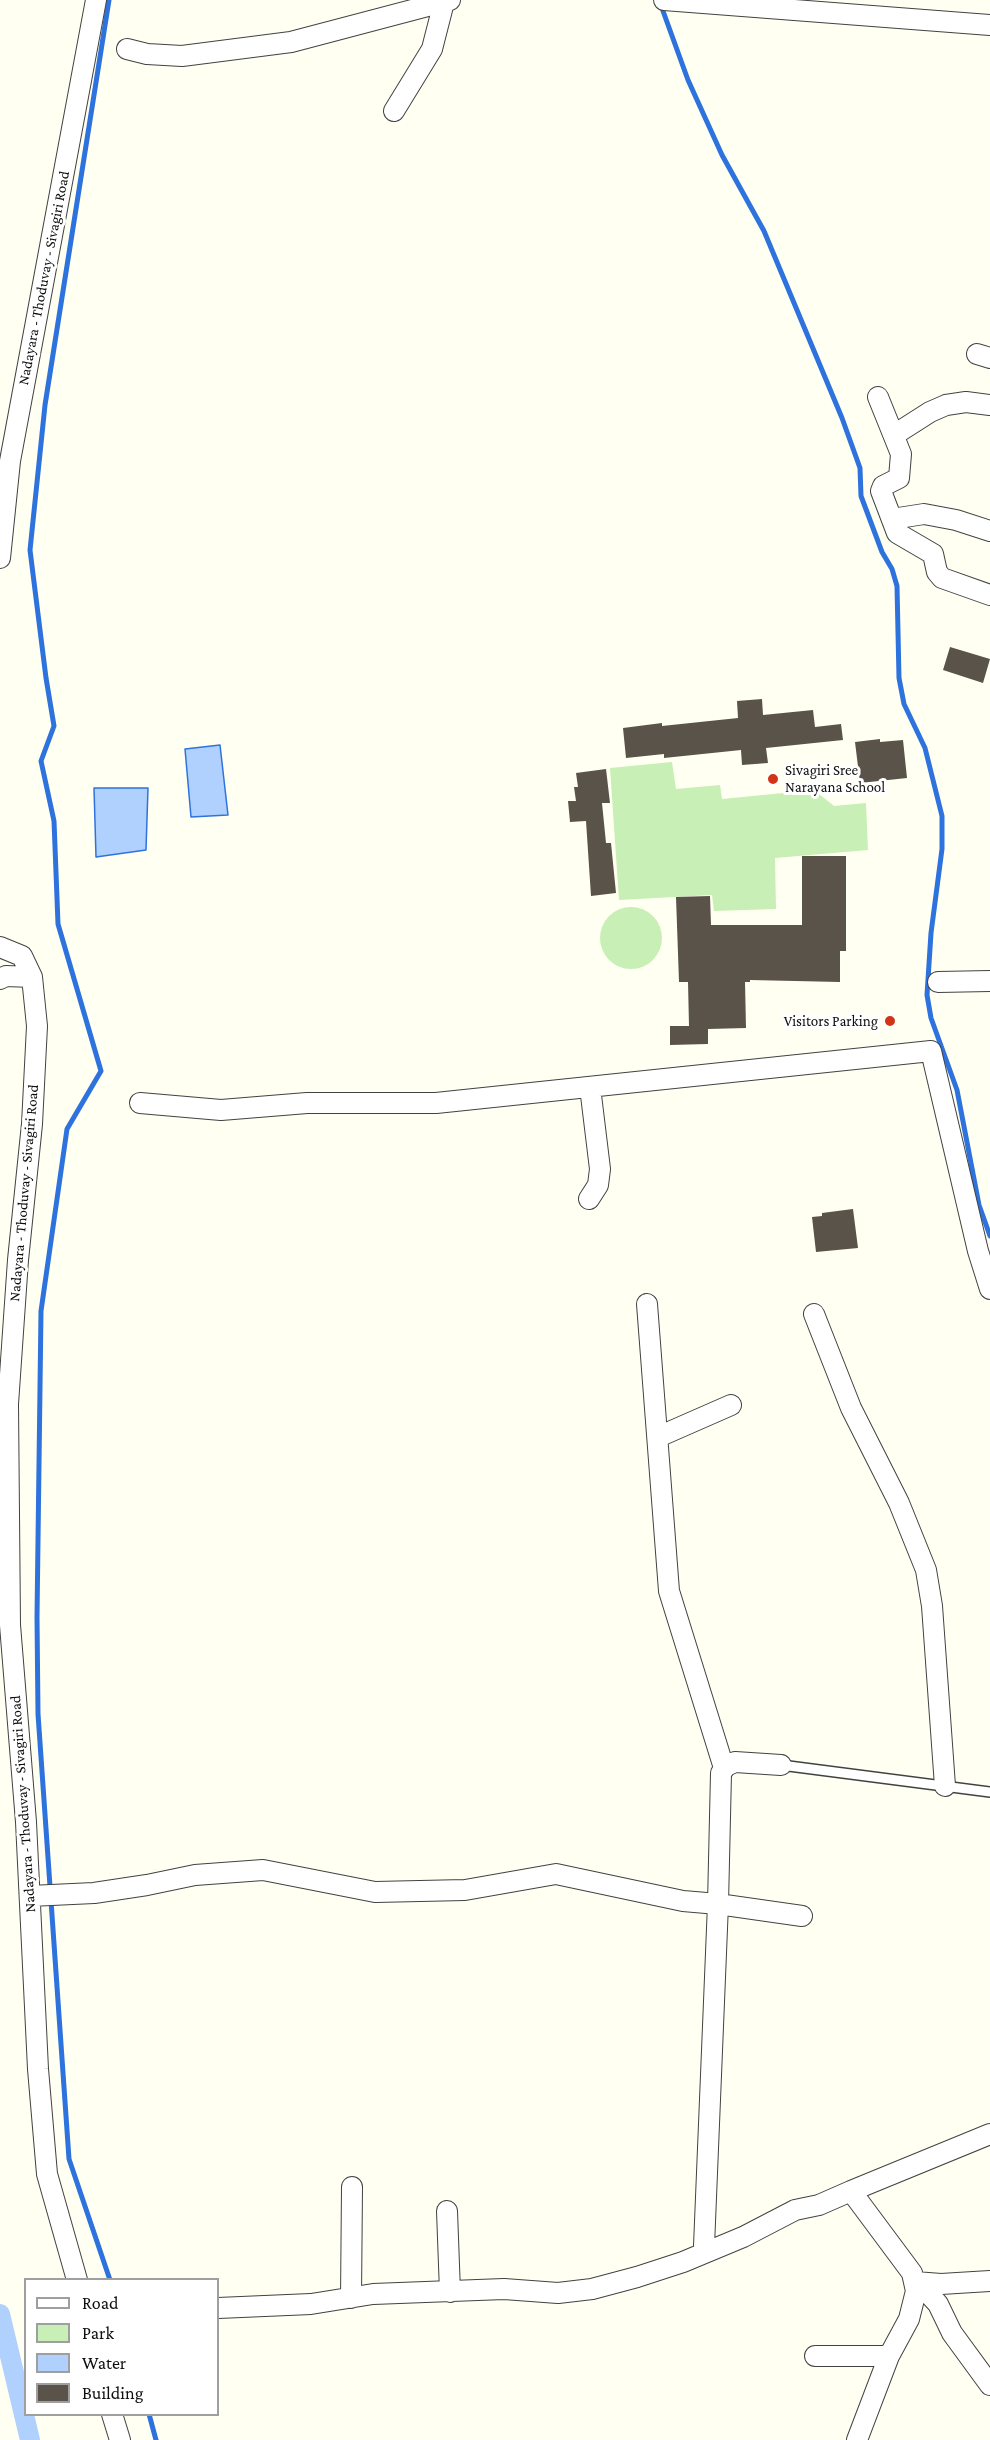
<!DOCTYPE html>
<style>
body{margin:0}
#map{position:relative;width:990px;height:2440px;overflow:hidden;background:#fffff2;font-family:"Crimson Pro",serif}
canvas{display:block}
.legend{position:absolute;left:24px;top:2278px;width:195px;height:138px;box-sizing:border-box;background:#fff;border:2px solid #9f9f9f;margin:0;padding:8px 10px;list-style:none;font-size:18px;color:#0f0f0f}
.legend li{display:flex;align-items:center;gap:12px;height:30px}
.legend b{width:30px;border:2px solid #9f9f9f}
</style>
<div id="map">
<canvas width="990" height="2440"></canvas>
<ul class="legend">
<li><b style="height:8px;background:#fff"></b>Road</li>
<li><b style="height:16px;background:#c8efb6"></b>Park</li>
<li><b style="height:16px;background:#b0d0fd"></b>Water</li>
<li><b style="height:16px;background:#5a534a"></b>Building</li>
</ul>
</div>
<script>
const context = document.querySelector('canvas').getContext('2d');
context.lineJoin = 'round';
function fillPath(path, color) { context.fillStyle = color; context.fill(path, 'evenodd'); }
const poly = rows => new Path2D(rows.map(r => 'M' + r).join(''));
function strokePath(path, color, width, dash) { context.strokeStyle = color; context.lineWidth = width; context.lineCap = dash ? 'butt' : 'round'; context.setLineDash(dash || []); context.stroke(path); }
function write(font, color, halo, rows, align = 'center') {
  context.font = font + ' "Crimson Pro",serif'; context.lineWidth = 6; context.setLineDash([]); context.textBaseline = 'middle'; context.strokeStyle = halo; context.fillStyle = color; for (const [text, x, y, turn = 0] of rows) {
    context.save(); context.translate(x, y); context.rotate((+turn || 0) * Math.PI / 180); context.textAlign = isNaN(turn) ? turn : align; if (halo) context.strokeText(text, 0, 0); context.fillText(text, 0, 0); context.restore();
  }
}
fillPath(poly([
 [672,762,676,789,720,785,722,799,814,790,834,806,866,803,868,850,775,858,776,909,714,911,712,895,619,900,610,768],
 '600 938a31 31 0 1 1 62 0a31 31 0 1 1-62 0Z'
]), '#c8efb6');
const water = poly([
 [220,745,228,815,191,817,185,749,220,745],
 [94,788,148,788,146,850,96,857,94,788]
]);
fillPath(water, '#b0d0fd');
strokePath(water, '#2e73dd', 1.5);
strokePath(poly([
 [109,0,45,405,30,550,46,678,54,726,41,761,54,821,58,924,101,1071,67,1129,41,1311,37,1617,38,1714,69,2159,110,2280],
 [663,11,688,80,722,155,764,231,842,418,860,468,861,496,882,552,892,569,897,586,899,678,904,704,925,748,942,816,942,849,931,933,927,995,931,1018,957,1090,979,1205,990,1236],
 [149,2414,156,2440]
]), '#2e73dd', 5);
strokePath(poly([
 [0,2314,30,2440]
]), '#b0d0fd', 20);
fillPath(poly([
 [950,647,990,659,983,683,943,670],
 [762,699,763,715,813,710,815,727,841,724,843,740,766,748,768,763,742,765,741,750,664,758,664,754,626,758,623,728,662,723,662,726,738,718,737,701],
 [880,739,880,742,903,740,907,778,860,783,855,742],
 [606,769,610,803,602,803,606,843,611,843,616,893,591,896,586,821,570,822,568,801,576,801,574,787,578,787,576,773],
 [802,856,846,856,846,951,840,951,840,982,750,980,750,982,745,982,746,1028,708,1029,708,1044,670,1045,670,1026,689,1026,688,982,679,982,676,897,710,896,711,925,802,925],
 [853,1209,858,1248,816,1252,812,1217,822,1216,822,1213]
]), '#5a534a');
const service = poly([
 [781,1765,990,1792]
]);
const minor = poly([
 [664,0,990,25],
 [127,49,147,54,182,56,291,42,450,0],
 [394,111,432,49,444,2],
 [977,354,990,358],
 [878,397,901,454,899,478,883,486,881,491,897,533,933,554,937,572,942,578,990,595],
 [894,435,930,412,946,405,966,402,990,405],
 [892,519,924,514,956,520,990,531],
 [0,558,10,461,96,0],
 [0,947,22,956,32,977,37,1026,32,1124,18,1260,8,1404,10,1625,26,1822,38,2069,47,2174,77,2280],
 [0,979,6,976,32,977],
 [938,982,990,981],
 [140,1103,221,1110,307,1103,436,1103,931,1051,978,1251,990,1289],
 [589,1199,598,1185,600,1169,590,1087],
 [647,1304,669,1591,724,1768],
 [814,1314,851,1408,899,1503,926,1570,932,1606,945,1786],
 [658,1437,731,1405],
 [30,1896,94,1893,147,1885,195,1875,263,1870,375,1892,465,1890,556,1874,683,1901,718,1904,721,1773,726,1766,735,1762,781,1765],
 [851,2191,990,2134],
 [447,2211,450,2292],
 [704,2246,718,1904,802,1916],
 [915,2282,941,2284,990,2281],
 [915,2284,925,2290,938,2304,952,2333,990,2385],
 [351,2298,352,2187],
 [218,2308,311,2304,373,2294,504,2289,558,2293,592,2289,637,2277,683,2262,743,2237,795,2210,819,2205,851,2191,912,2273,916,2291,909,2319,889,2356,857,2440],
 [815,2356,889,2356],
 [112,2414,120,2440]
]);
strokePath(service, '#424242', 12);
strokePath(minor, '#424242', 22);
strokePath(service, '#fff', 9);
strokePath(minor, '#fff', 20);
for (const [x, y, r, color] of [
 [773,779,6,"#d13416"],
 [890,1021,6,"#d13416"]
]) { const dot = new Path2D(); dot.arc(x, y, r, 0, 2 * Math.PI); context.fillStyle = color; context.fill(dot); strokePath(dot, '#fff', 2); }
write('15px', '#0f0f0f', '#fff', [
 ["Nadayara - Thoduvay - Sivagiri Road",44,278,-79],
 ["Nadayara - Thoduvay - Sivagiri Road",24,1193,-85],
 ["Nadayara - Thoduvay - Sivagiri Road",23,1804,-94]
]);
write('15px', '#0f0f0f', '#fff', [
 ["Sivagiri Sree",785,770],
 ["Narayana School",785,787],
 ["Visitors Parking",878,1021,"right"]
], 'left');
</script>
